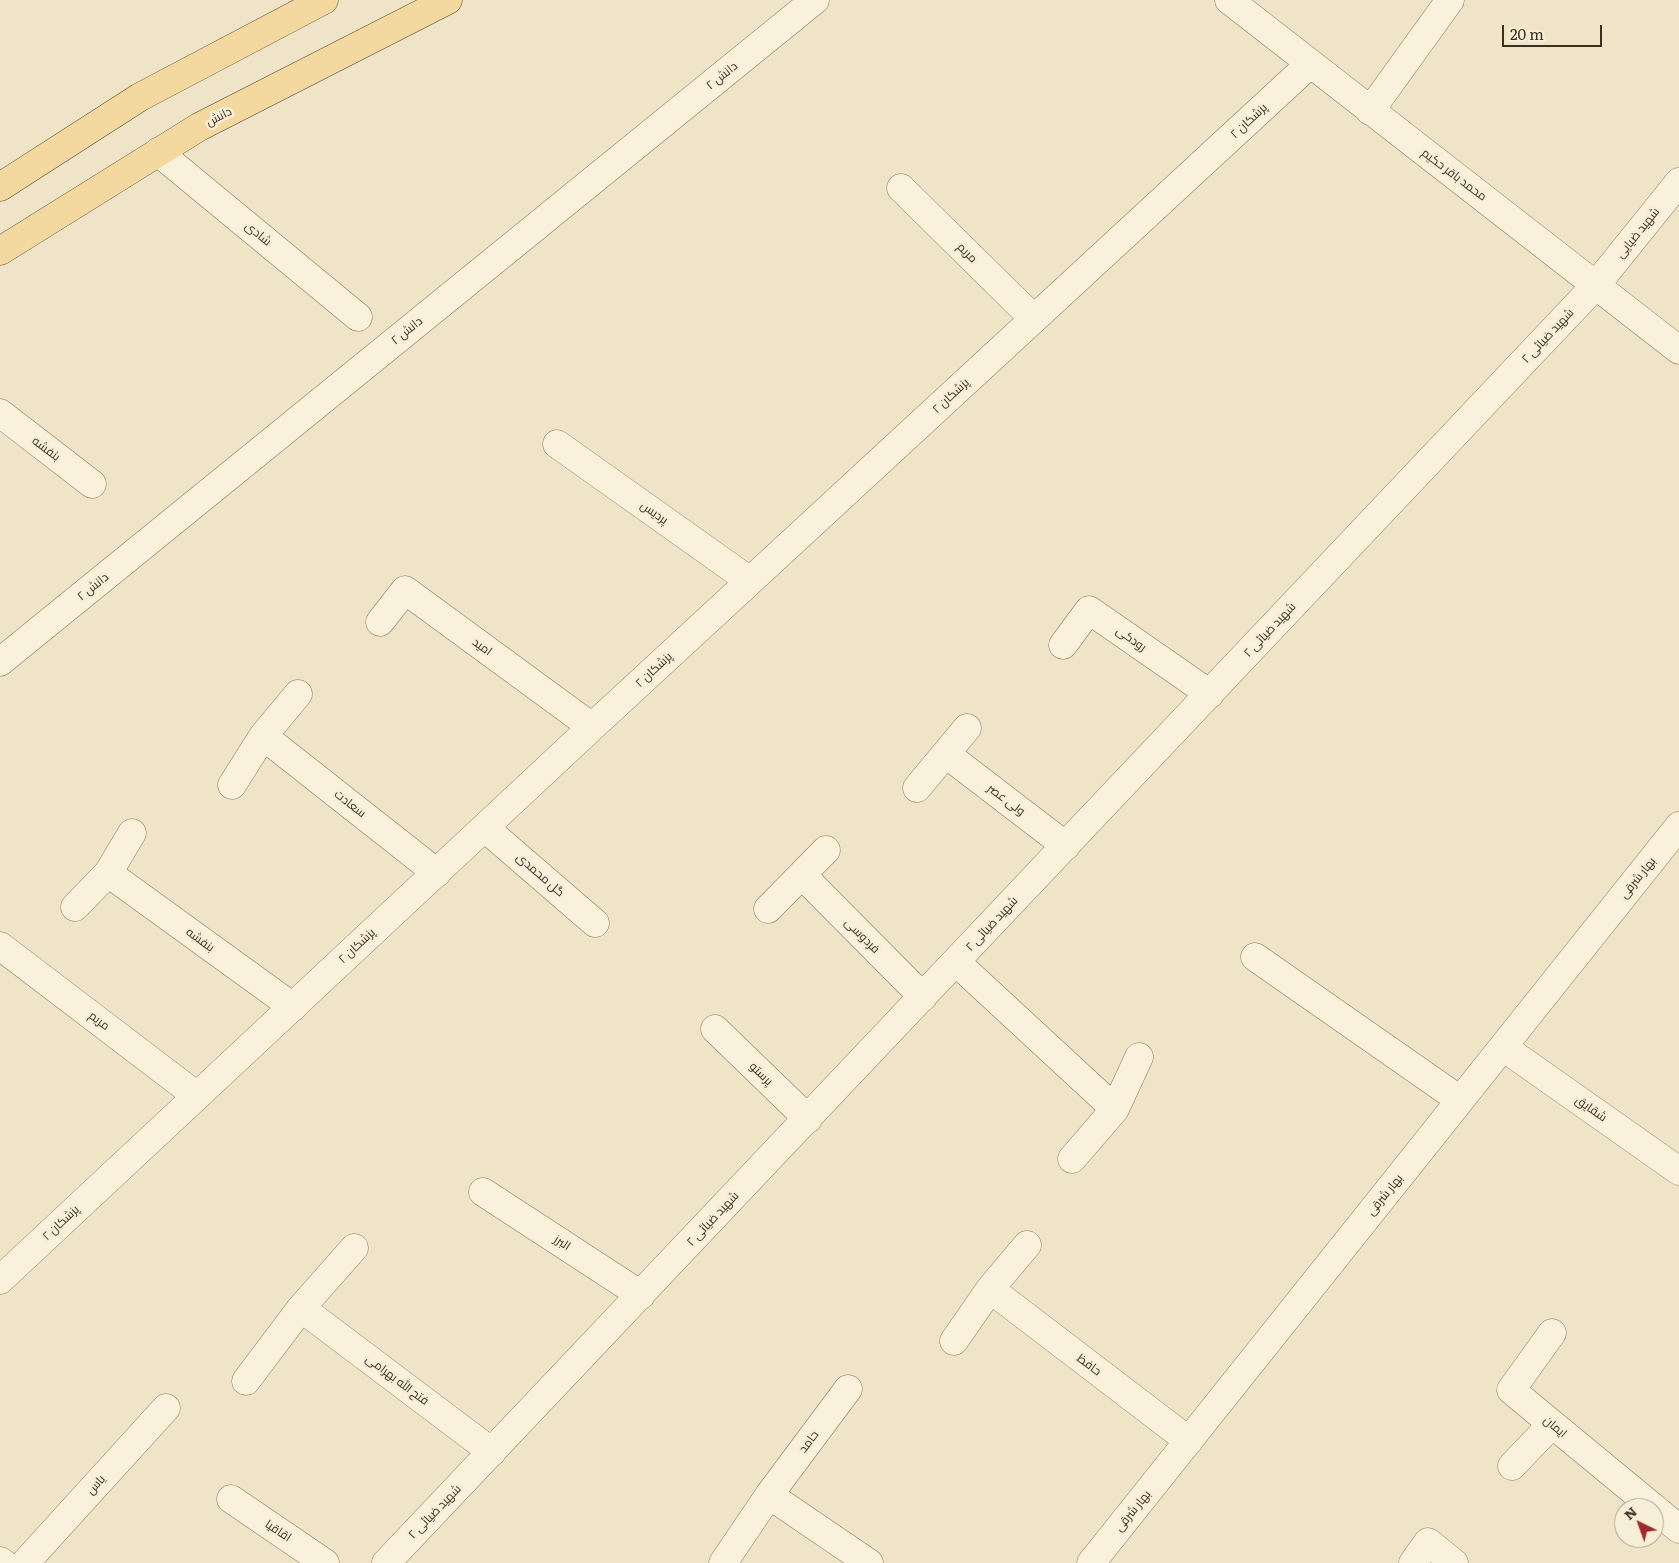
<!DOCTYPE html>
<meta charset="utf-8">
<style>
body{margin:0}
#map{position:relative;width:1679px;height:1563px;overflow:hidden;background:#f0e4c8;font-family:Literata,serif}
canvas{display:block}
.north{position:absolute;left:1614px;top:1498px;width:50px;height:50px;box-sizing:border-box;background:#f7eed8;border:1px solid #ada18e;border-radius:50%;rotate:318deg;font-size:14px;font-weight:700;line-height:20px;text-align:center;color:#3d2e20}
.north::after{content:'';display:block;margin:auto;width:18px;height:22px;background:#9e2a2b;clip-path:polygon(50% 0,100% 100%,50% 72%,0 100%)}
.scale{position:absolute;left:1502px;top:25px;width:100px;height:22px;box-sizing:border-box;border:2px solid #3d2e20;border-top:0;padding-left:6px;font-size:15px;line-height:18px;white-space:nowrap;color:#3d2e20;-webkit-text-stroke:4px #f7eed8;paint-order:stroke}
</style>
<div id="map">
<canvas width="1679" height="1563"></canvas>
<div class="north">N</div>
<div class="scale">20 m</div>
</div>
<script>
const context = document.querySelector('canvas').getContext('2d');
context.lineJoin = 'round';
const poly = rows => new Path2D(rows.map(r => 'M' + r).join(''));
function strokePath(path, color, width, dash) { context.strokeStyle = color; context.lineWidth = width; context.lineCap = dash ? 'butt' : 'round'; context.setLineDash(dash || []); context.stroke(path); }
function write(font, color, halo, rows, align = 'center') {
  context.font = font + ' Literata,Cairo,serif'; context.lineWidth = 5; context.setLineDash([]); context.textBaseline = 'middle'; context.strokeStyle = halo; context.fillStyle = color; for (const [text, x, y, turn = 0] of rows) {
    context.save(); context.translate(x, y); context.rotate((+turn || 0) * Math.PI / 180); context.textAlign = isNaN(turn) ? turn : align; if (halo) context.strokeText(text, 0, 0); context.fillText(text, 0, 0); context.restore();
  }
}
const minor = poly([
 [1229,0,1679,350],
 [1370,111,1450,0],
 [158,152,358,317],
 [901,188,1034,319],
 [0,413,92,484],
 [557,444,750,581],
 [380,622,405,590,592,727],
 [1063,645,1089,610,1210,694],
 [0,662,815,0],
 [263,736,437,873],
 [946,754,1066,846],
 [232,785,263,736,298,694],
 [917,788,967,728],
 [485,828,595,923],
 [108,873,293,1007],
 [802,875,923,997],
 [75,907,108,873,132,833],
 [768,909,826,850],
 [0,946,197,1096],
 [1255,957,1460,1100],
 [956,962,1115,1109],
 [715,1029,808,1119],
 [1503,1047,1679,1171],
 [1072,1159,1115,1109,1139,1057],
 [483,1192,641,1295],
 [0,1280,592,727,1310,64],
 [990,1289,1189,1441],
 [301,1308,492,1452],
 [1552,1333,1511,1390,1654,1508],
 [954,1341,990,1289,1027,1245],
 [246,1381,301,1308,354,1248],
 [1512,1466,1552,1424],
 [769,1495,869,1563],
 [231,1499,325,1563],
 [1654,1508,1679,1529],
 [0,1561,3,1563],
 [25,1563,166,1408],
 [386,1563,1596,285,1679,182],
 [723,1563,769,1495,848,1389],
 [1091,1563,1679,826],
 [1413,1563,1428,1542,1454,1563]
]);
const major = poly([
 [0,187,140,97,324,0],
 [0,251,199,127,448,0]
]);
strokePath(minor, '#8d765c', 29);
strokePath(major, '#5b4430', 29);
strokePath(minor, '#faf1dc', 28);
strokePath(major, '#f3d9a0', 28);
write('12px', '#3d2e20', '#f7eed8', [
 ["دانش ۲",722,76,-39],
 ["دانش",219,117,-27],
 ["پزشکان ۲",1249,121,-43],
 ["محمد باقر حکیم",1454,175,37],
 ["شهید ضیایی",1638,233,-51],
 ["شادی",258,234,39],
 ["مریم",967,253,45],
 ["دانش ۲",407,331,-39],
 ["شهید ضیائی ۲",1548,336,-47],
 ["پزشکان ۲",951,396,-43],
 ["بنفشه",46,449,37],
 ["پردیس",654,513,35],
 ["دانش ۲",93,587,-39],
 ["شهید ضیائی ۲",1270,630,-47],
 ["رودکی",1131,639,35],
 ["امید",482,647,36],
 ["پزشکان ۲",654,670,-43],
 ["ولی عصر",1006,800,37],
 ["سعادت",350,804,38],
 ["گل محمدی",540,875,41],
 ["بهار شرقی",1638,878,-51],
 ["شهید ضیائی ۲",992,924,-47],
 ["فردوسی",862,936,45],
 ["بنفشه",200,940,36],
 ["پزشکان ۲",357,946,-43],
 ["مریم",99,1021,37],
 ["پرستو",761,1074,44],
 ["شقایق",1591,1109,35],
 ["بهار شرقی",1385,1195,-51],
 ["شهید ضیائی ۲",713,1219,-47],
 ["پزشکان ۲",61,1223,-43],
 ["البرز",562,1243,33],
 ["حافظ",1089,1365,37],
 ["فتح الله بهرامی",397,1380,37],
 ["ایمان",1555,1427,40],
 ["حامد",809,1442,-53],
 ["یاس",96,1485,-48],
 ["بهار شرقی",1133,1511,-51],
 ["شهید ضیائی ۲",435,1512,-46],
 ["اقاقیا",278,1531,34]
]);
</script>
